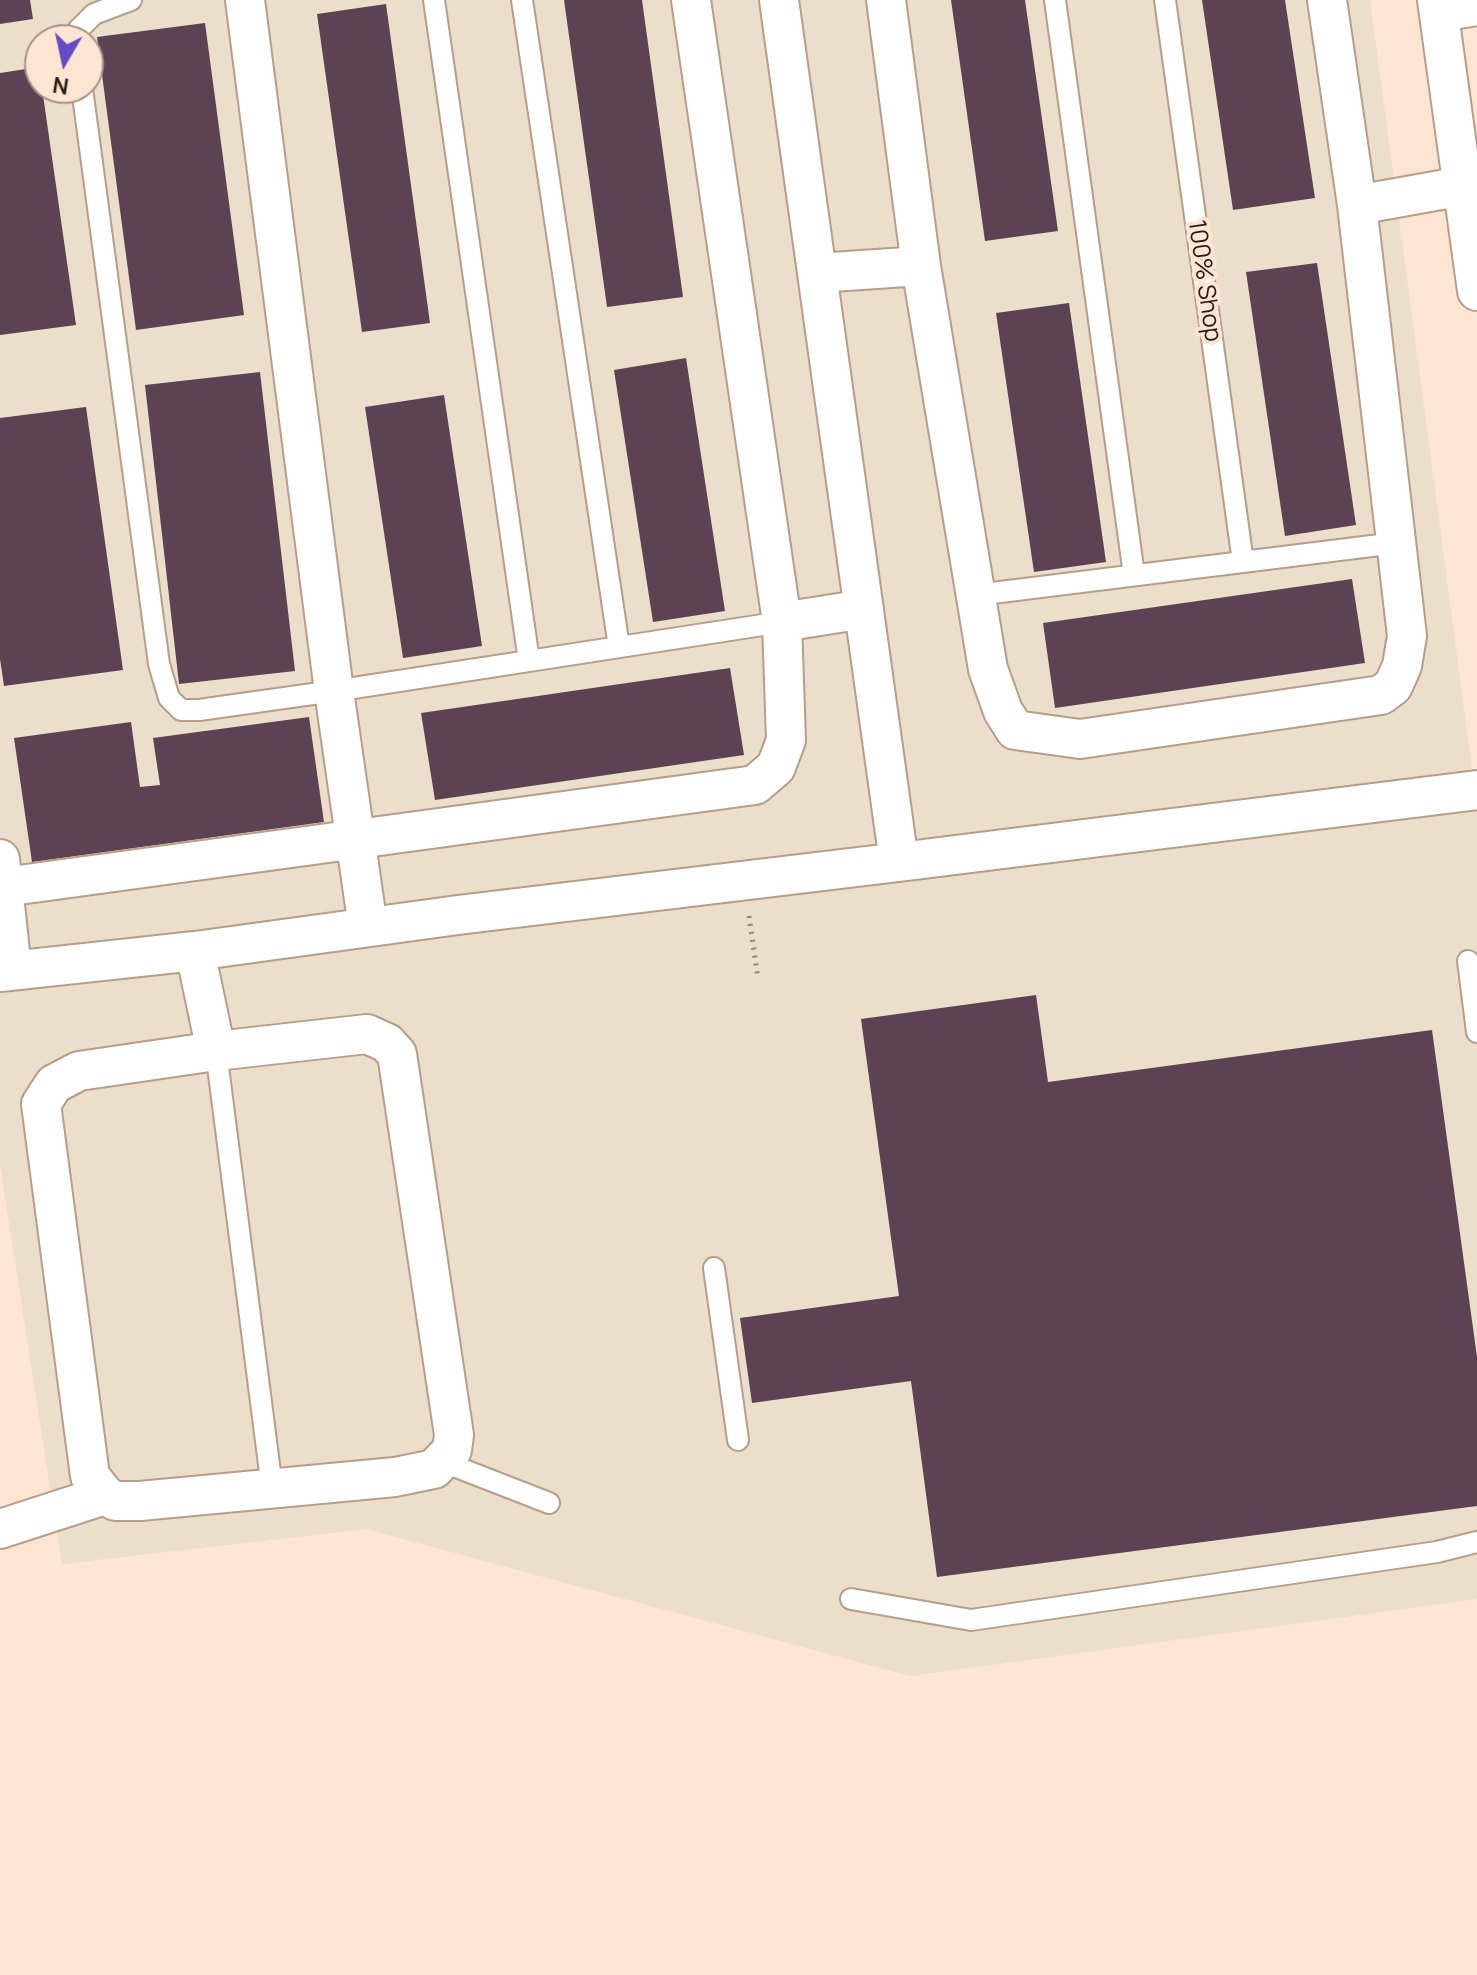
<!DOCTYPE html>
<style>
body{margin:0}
#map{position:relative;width:1477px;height:1975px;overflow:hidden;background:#fde4d3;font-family:Manrope,sans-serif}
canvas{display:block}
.north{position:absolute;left:24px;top:24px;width:80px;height:80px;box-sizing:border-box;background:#fde4d3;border:2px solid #a79487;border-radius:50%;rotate:189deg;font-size:22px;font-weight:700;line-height:32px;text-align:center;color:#271c14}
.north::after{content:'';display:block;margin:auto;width:28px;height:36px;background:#644cc5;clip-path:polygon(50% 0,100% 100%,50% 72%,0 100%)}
</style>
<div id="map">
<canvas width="1477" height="1975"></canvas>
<div class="north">N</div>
</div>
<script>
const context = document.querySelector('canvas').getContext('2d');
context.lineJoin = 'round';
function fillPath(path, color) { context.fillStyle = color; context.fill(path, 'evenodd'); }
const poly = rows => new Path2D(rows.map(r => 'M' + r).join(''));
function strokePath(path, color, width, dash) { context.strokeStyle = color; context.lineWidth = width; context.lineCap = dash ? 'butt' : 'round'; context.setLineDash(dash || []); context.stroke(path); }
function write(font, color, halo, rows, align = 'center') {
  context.font = font + ' Manrope,sans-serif'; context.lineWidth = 8; context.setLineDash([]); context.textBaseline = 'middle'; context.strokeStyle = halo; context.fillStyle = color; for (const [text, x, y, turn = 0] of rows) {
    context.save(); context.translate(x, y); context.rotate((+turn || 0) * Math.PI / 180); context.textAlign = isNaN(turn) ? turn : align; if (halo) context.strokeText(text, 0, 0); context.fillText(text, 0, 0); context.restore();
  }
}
fillPath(poly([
 [0,0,1370,0,1477,807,1477,1599,910,1676,366,1529,62,1564,0,1165],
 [40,40,88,40,88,88,40,88]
]), '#ebdeca');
fillPath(poly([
 [0,0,30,0,33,19,0,24],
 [564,0,642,0,683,297,607,307],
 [951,0,1025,0,1058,231,985,241],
 [1202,0,1285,0,1315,198,1233,210],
 [386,4,430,323,362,332,317,14],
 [205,23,244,315,136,330,97,37],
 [39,67,76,325,0,335,0,73],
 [1317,263,1356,525,1285,536,1246,272],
 [1069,303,1106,562,1034,572,996,313],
 [686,358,725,611,653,622,614,370],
 [260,372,295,671,179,684,145,385],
 [444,395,482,646,403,658,365,407],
 [86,407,123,670,4,686,0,659,0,418],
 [1352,579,1365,663,1055,708,1043,623],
 [730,668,744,755,435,800,421,713],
 [309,717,324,822,32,862,14,738,131,722,140,787,160,785,153,738],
 [1036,995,1048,1082,1432,1030,1477,1357,1477,1506,937,1577,911,1381,752,1403,740,1318,899,1296,861,1019]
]), '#5d4253');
const service = poly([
 [434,0,529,661],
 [522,0,619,647],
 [1055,0,1134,575],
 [1165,0,1243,562],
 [78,40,78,30,94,14,131,0],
 [82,88,159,664,169,698,181,710,199,710,334,691,782,622],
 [976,595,1396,543],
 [1468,961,1477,1032],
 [216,1051,272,1488],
 [714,1268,738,1440],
 [441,1461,549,1503],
 [851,1599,971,1620,1437,1552,1477,1542]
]);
const minor = poly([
 [245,0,334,691,368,927],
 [779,0,899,862,1477,790],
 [886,0,921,266,988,669,1003,711,1015,730,1080,739,1381,695,1393,686,1402,666,1407,636,1357,205,1327,0],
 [1437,0,1477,291],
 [1439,12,1477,6],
 [1357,205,1463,186],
 [817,273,921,266],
 [782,622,864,609],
 [0,859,12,970],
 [4,887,755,785,776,767,786,740,782,622,691,0],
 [195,951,216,1051],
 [0,972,195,951,458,915,899,862],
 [367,1034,387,1043,397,1054,454,1435,452,1450,434,1469,395,1477,140,1501,115,1501,105,1495,90,1476,41,1104,54,1084,79,1071,216,1051,367,1034],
 [0,1529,105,1495]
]);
strokePath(service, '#ba9d89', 24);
strokePath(minor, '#ba9d89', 42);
strokePath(poly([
 [749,916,758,979]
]), '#9a877a', 5, [2, 6]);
strokePath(service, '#fff', 20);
strokePath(minor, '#fff', 38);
write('24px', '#271c14', '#fde4d3', [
 ["100% Shop",1204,281,82]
]);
</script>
